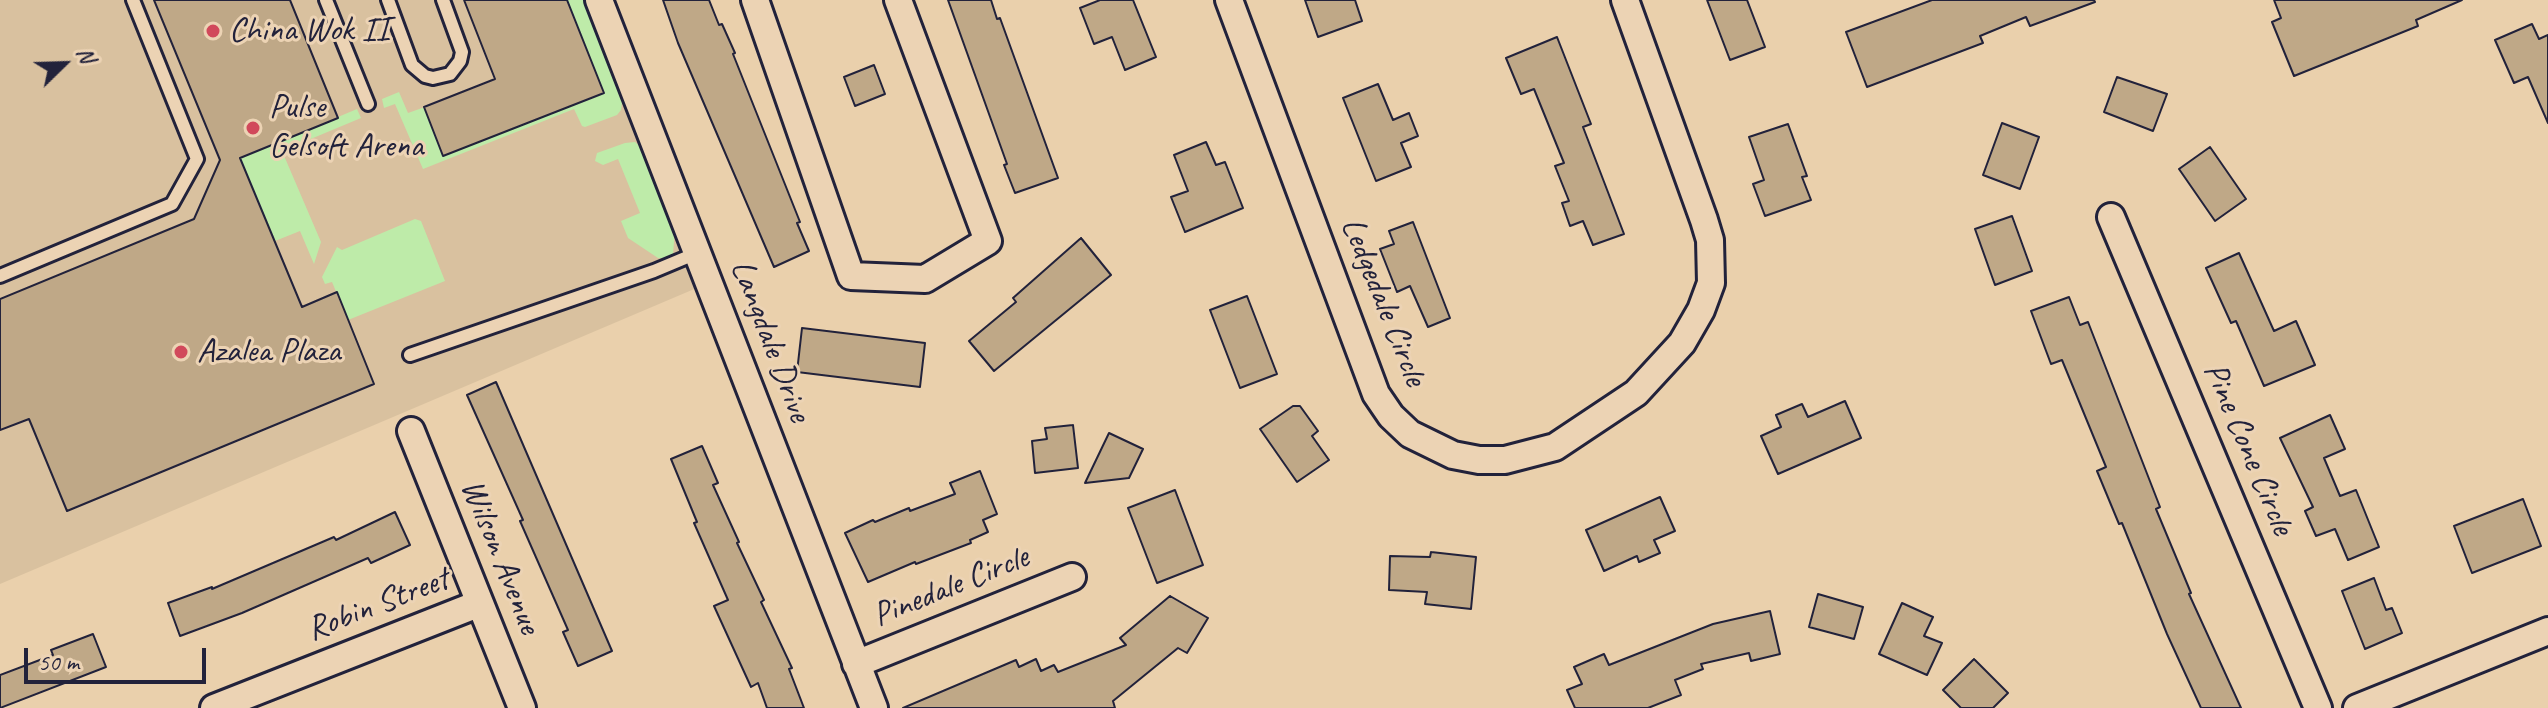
<!DOCTYPE html>
<style>
body{margin:0}
#map{position:relative;width:2548px;height:708px;overflow:hidden;background:#ead0ac;font-family:Caveat,sans-serif}
canvas{display:block}
.north{position:absolute;left:24px;top:24px;width:80px;height:80px;-webkit-text-stroke:6px #ecd3b4;paint-order:stroke;rotate:67deg;font-size:22px;font-weight:700;line-height:32px;text-align:center;color:#22223b}
.north::after{content:'';display:block;margin:auto;width:28px;height:36px;background:#22223b;clip-path:polygon(50% 0,100% 100%,50% 72%,0 100%)}
.scale{position:absolute;left:24px;top:648px;width:182px;height:36px;box-sizing:border-box;border:4px solid #22223b;border-top:0;padding-left:10px;font-size:24px;line-height:28px;white-space:nowrap;color:#22223b;-webkit-text-stroke:6px #ecd3b4;paint-order:stroke}
</style>
<div id="map">
<canvas width="2548" height="708"></canvas>
<div class="north">N</div>
<div class="scale">50 m</div>
</div>
<script>
const context = document.querySelector('canvas').getContext('2d');
context.lineJoin = 'round';
function fillPath(path, color) { context.fillStyle = color; context.fill(path, 'evenodd'); }
const poly = rows => new Path2D(rows.map(r => 'M' + r).join(''));
function strokePath(path, color, width, dash) { context.strokeStyle = color; context.lineWidth = width; context.lineCap = dash ? 'butt' : 'round'; context.setLineDash(dash || []); context.stroke(path); }
function write(font, color, halo, rows, align = 'center') {
  context.font = font + ' Caveat,sans-serif'; context.lineWidth = 6; context.setLineDash([]); context.textBaseline = 'middle'; context.strokeStyle = halo; context.fillStyle = color; for (const [text, x, y, turn = 0] of rows) {
    context.save(); context.translate(x, y); context.rotate((+turn || 0) * Math.PI / 180); context.textAlign = isNaN(turn) ? turn : align; if (halo) context.strokeText(text, 0, 0); context.fillText(text, 0, 0); context.restore();
  }
}
fillPath(poly([
 [0,0,586,0,699,287,0,584]
]), '#d9c19f');
fillPath(poly([
 [567,0,586,0,623,96,621,110,617,115,585,127,582,126,574,109,423,169,395,104,384,108,382,99,399,92,408,113,425,107,443,156,603,93],
 [357,109,361,118,282,151,321,242,314,264,300,231,275,241,245,169,236,160],
 [635,142,644,150,675,228,673,255,668,259,658,258,628,238,621,221,640,213,618,159,603,165,595,161,597,153,625,143],
 [415,219,421,221,445,281,348,320,332,282,325,284,322,277,337,247,342,250]
]), '#beeba9');
const building = poly([
 [154,0,290,0,338,118,240,158,302,307,337,292,374,384,67,511,29,419,0,430,0,299,194,219,220,160,154,0],
 [464,0,567,0,604,93,443,156,424,107,495,79,464,0],
 [663,0,709,0,719,25,722,24,735,53,733,54,800,222,797,223,809,251,774,267,678,43,663,0],
 [948,0,991,0,997,19,1000,18,1058,178,1015,193,1004,165,1007,164,948,0],
 [1100,0,1133,0,1156,57,1125,70,1112,37,1094,44,1080,8,1100,0],
 [1305,0,1355,0,1362,21,1318,37,1305,0],
 [1707,0,1747,0,1765,47,1730,60,1707,0],
 [1932,0,2094,0,2095,2,2030,26,2026,17,1980,36,1983,43,1867,87,1846,32,1932,0],
 [2274,0,2462,0,2416,20,2418,26,2294,76,2272,22,2281,18,2274,0],
 [2532,24,2539,39,2548,35,2548,123,2528,77,2514,83,2495,40,2532,24],
 [1557,37,1591,124,1583,127,1624,234,1593,245,1583,221,1570,226,1562,203,1569,201,1555,166,1564,163,1534,89,1521,94,1506,58,1557,37],
 [874,65,885,94,855,106,844,77,874,65],
 [2117,77,2167,94,2153,131,2104,112,2117,77],
 [1378,84,1393,120,1409,113,1418,136,1401,143,1411,167,1376,181,1343,98,1378,84],
 [2002,123,2039,137,2020,189,1983,175,2002,123],
 [1788,124,1807,176,1802,177,1811,200,1765,216,1753,184,1764,180,1749,137,1788,124],
 [1206,142,1216,165,1225,162,1243,208,1185,232,1171,197,1188,191,1174,155,1206,142],
 [2210,147,2246,199,2215,221,2179,169,2210,147],
 [2012,216,2032,271,1995,285,1975,229,2012,216],
 [1413,222,1450,318,1428,327,1410,286,1397,292,1380,249,1394,244,1389,231,1413,222],
 [1081,238,1111,275,994,371,969,341,1016,302,1013,298,1081,238],
 [2239,253,2274,331,2296,321,2315,365,2264,386,2236,321,2231,323,2206,268,2239,253],
 [1247,296,1277,374,1240,388,1210,310,1247,296],
 [2069,297,2080,325,2088,322,2160,507,2156,509,2191,593,2189,594,2241,708,2201,708,2167,634,2122,523,2119,524,2097,471,2106,467,2062,360,2051,364,2031,311,2069,297],
 [802,328,925,343,920,387,797,372,802,328],
 [496,382,612,651,578,666,563,632,568,630,520,521,523,520,467,395,496,382],
 [1845,401,1861,438,1778,474,1761,436,1781,427,1776,415,1802,404,1808,417,1845,401],
 [1293,406,1300,406,1318,431,1312,436,1329,460,1297,482,1260,429,1293,406],
 [2330,415,2345,449,2324,458,2340,496,2356,490,2379,547,2348,560,2335,529,2316,536,2305,511,2313,507,2280,438,2330,415],
 [1073,425,1078,468,1035,473,1032,441,1047,439,1045,428,1073,425],
 [1109,433,1143,449,1129,478,1085,483,1109,433],
 [702,446,718,483,713,485,739,542,737,543,764,600,761,602,792,668,789,669,804,708,767,708,758,683,751,687,714,606,728,600,694,523,697,522,671,459,702,446],
 [980,471,997,514,983,520,988,532,970,540,971,543,916,564,915,562,868,582,845,533,873,520,875,522,909,508,910,511,955,494,950,483,980,471],
 [1175,490,1203,565,1157,583,1128,508,1175,490],
 [1660,497,1675,531,1654,540,1660,553,1639,562,1637,556,1604,571,1586,530,1660,497],
 [2523,499,2541,546,2472,573,2454,526,2523,499],
 [395,512,410,545,371,563,368,558,242,613,180,636,168,603,212,587,212,589,334,537,336,540,395,512],
 [1431,552,1476,557,1471,609,1425,604,1427,592,1389,590,1390,556,1430,557,1431,552],
 [2374,578,2386,610,2392,608,2402,633,2365,649,2342,591,2374,578],
 [1818,594,1863,607,1854,639,1809,627,1818,594],
 [1170,596,1208,618,1187,653,1178,648,1113,701,1115,708,903,708,1016,660,1019,667,1036,659,1041,671,1054,665,1058,672,1126,645,1120,638,1170,596],
 [1902,603,1933,617,1924,636,1942,643,1927,675,1879,654,1902,603],
 [1770,611,1780,654,1751,661,1749,653,1701,664,1703,669,1675,680,1681,695,1648,708,1575,708,1567,690,1582,684,1574,667,1604,654,1609,665,1713,624,1770,611],
 [93,634,106,667,0,708,0,675,53,655,51,650,93,634],
 [1974,659,2008,693,1993,708,1961,708,1943,690,1974,659]
]);
fillPath(building, '#bfa887');
strokePath(building, '#22223b', 2);
const lane = poly([
 [326,0,368,104],
 [388,0,412,65,425,76,433,78,450,74,460,61,462,52,443,0],
 [0,276,172,204,197,159,133,0],
 [410,355,654,271,697,253]
]);
const street = poly([
 [599,0,874,708],
 [755,0,851,276,925,279,988,241,898,0],
 [1229,0,1376,394,1391,416,1410,434,1453,455,1479,460,1505,460,1555,447,1636,393,1682,343,1701,310,1711,283,1710,240,1704,220,1625,0],
 [2111,217,2318,708],
 [411,431,522,708],
 [856,664,1072,577],
 [214,708,478,604],
 [2357,708,2548,631]
]);
strokePath(lane, '#22223b', 18);
strokePath(street, '#22223b', 32);
strokePath(lane, '#ecd3b4', 12);
strokePath(street, '#ecd3b4', 26);
for (const [x, y, r, color] of [
 [213,31,8,"#d1495b"],
 [253,128,8,"#d1495b"],
 [181,352,8,"#d1495b"]
]) { const dot = new Path2D(); dot.arc(x, y, r, 0, 2 * Math.PI); context.fillStyle = color; context.fill(dot); strokePath(dot, '#ecd3b4', 3); }
write('34px', '#22223b', '#ecd3b4', [
 ["China Wok II",229,31],
 ["Pulse",269,108],
 ["Gelsoft Arena",269,147],
 ["Azalea Plaza",197,352]
], 'left');
write('34px', '#22223b', '#ecd3b4', [
 ["Ledgedale Circle",1383,302,68],
 ["Langdale Drive",770,341,69],
 ["Pine Cone Circle",2248,449,67],
 ["Wilson Avenue",500,557,68],
 ["Pinedale Circle",951,587,-22],
 ["Robin Street",378,605,-21]
]);
</script>
